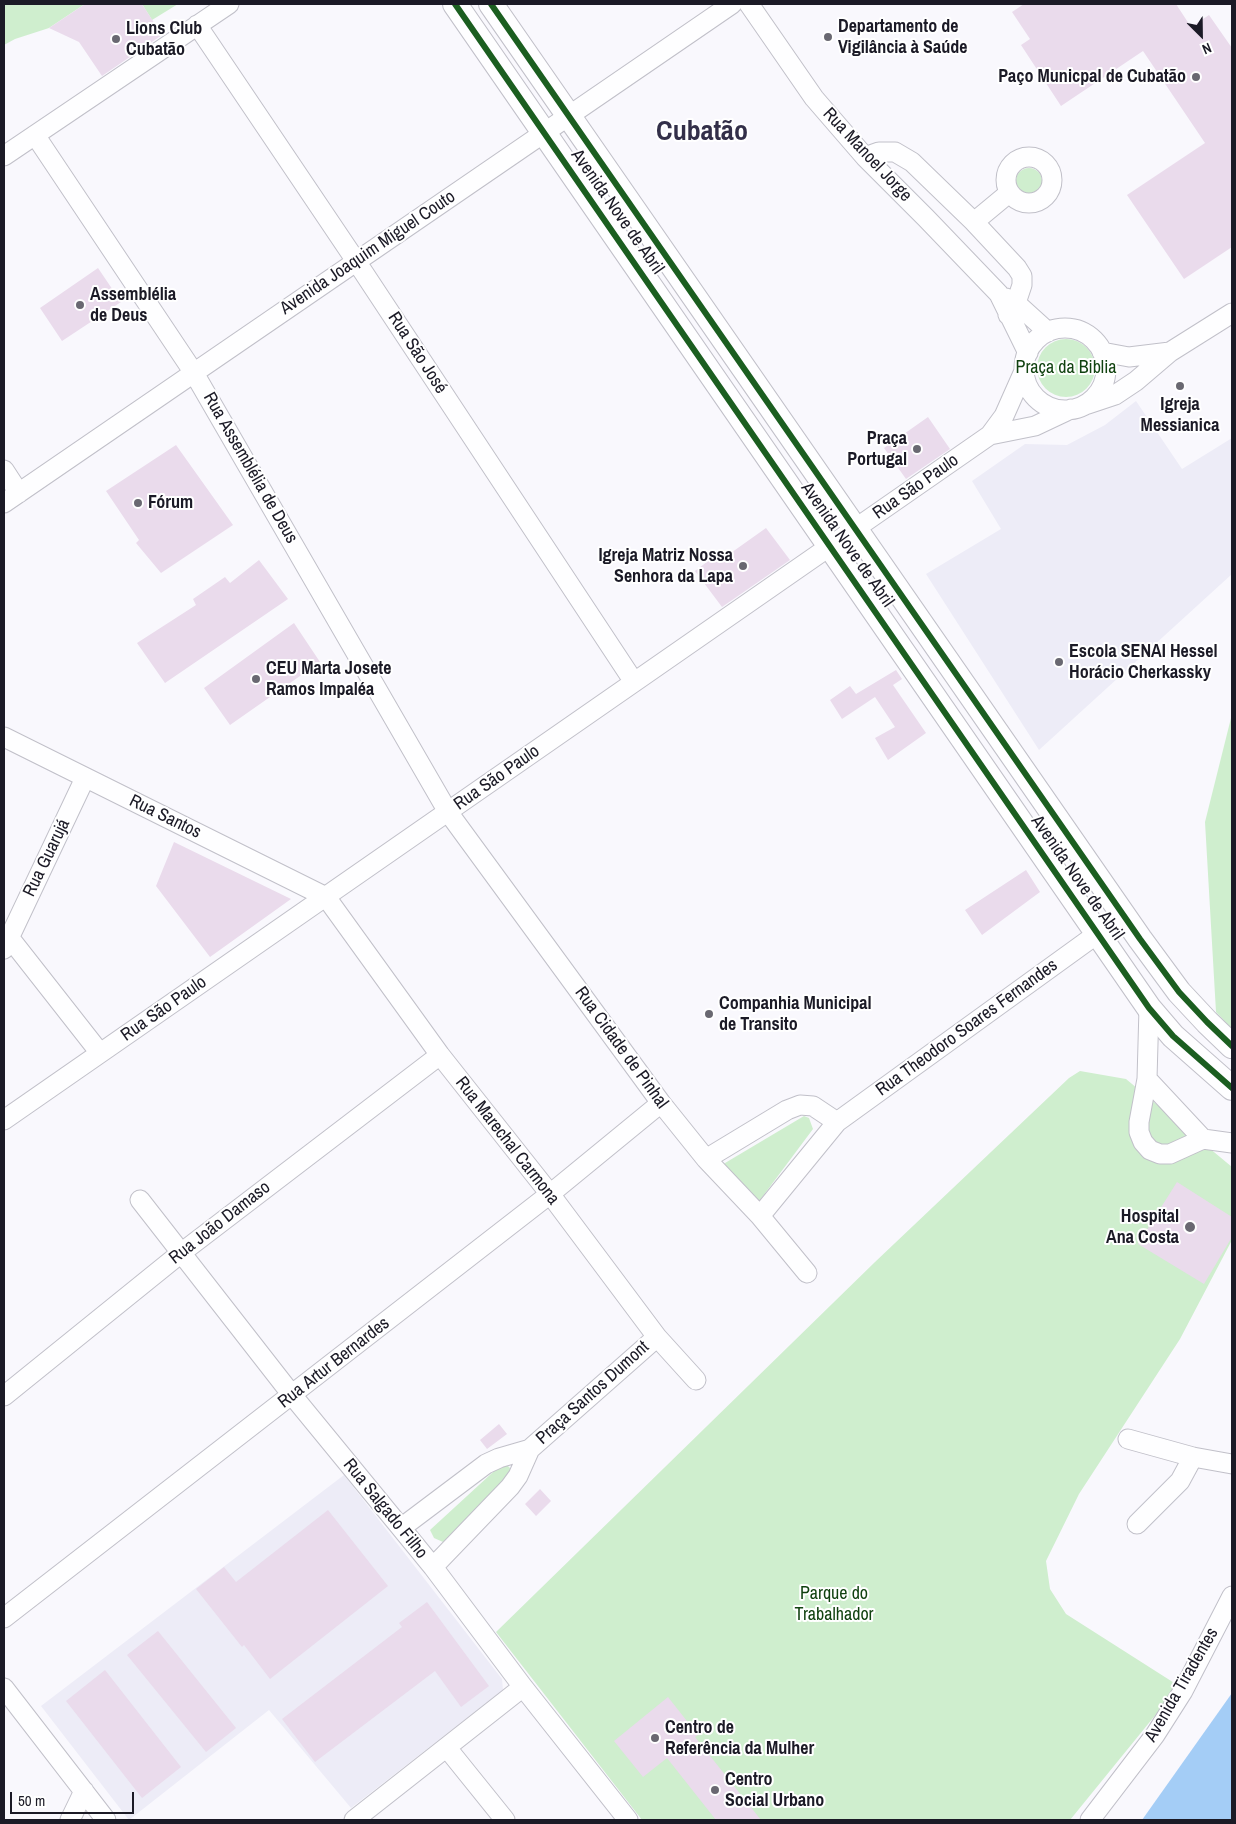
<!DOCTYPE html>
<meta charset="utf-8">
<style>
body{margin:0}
#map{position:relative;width:1236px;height:1824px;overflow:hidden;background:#f9f8fd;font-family:"Archivo Narrow",sans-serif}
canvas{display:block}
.frame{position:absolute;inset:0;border:5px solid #1b1a26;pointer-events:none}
.north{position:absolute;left:1176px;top:10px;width:50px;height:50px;-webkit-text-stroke:4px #fff;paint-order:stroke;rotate:157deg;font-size:14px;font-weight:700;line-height:20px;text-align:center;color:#1b1a26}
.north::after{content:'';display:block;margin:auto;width:18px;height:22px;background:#1b1a26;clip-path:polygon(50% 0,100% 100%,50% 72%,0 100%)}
.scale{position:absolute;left:10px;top:1792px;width:124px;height:22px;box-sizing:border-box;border:2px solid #1b1a26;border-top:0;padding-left:6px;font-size:15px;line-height:18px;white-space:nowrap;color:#1b1a26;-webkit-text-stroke:4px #fff;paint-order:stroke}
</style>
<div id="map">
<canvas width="1236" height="1824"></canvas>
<div class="frame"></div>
<div class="north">N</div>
<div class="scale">50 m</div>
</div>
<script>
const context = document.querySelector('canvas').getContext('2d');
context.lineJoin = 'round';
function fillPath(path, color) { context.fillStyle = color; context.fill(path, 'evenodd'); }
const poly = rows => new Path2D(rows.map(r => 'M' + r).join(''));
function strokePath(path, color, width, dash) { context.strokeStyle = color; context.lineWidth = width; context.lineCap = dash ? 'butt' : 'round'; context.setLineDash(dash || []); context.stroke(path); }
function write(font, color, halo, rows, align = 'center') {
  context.font = font + ' "Archivo Narrow",sans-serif'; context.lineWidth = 4; context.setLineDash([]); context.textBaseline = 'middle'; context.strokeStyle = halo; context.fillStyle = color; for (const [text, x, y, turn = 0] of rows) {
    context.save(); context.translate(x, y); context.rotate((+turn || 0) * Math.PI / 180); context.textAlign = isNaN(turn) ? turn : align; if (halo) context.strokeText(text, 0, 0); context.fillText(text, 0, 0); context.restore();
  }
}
fillPath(poly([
 [1136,401,1182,469,1232,438,1232,574,1039,750,926,574,1001,529,972,481,1025,444,1067,445,1105,425],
 [344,1475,502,1679,503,1690,351,1808,269,1710,129,1820,41,1706]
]), '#edecf7');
fillPath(poly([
 [4,4,85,4,49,28,15,39,4,45],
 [142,4,178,4,152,20],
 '1016 181a13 13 0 1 1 26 0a13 13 0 1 1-26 0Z',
 '1037 368a29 29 0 1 1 58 0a29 29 0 1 1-58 0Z',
 [1232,714,1231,842,1232,1029,1216,1012,1205,822],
 [1080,1071,1126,1079,1232,1167,1232,1240,1180,1339,1079,1494,1046,1561,1050,1589,1066,1614,1179,1686,1070,1820,642,1820,496,1632,875,1262,1069,1078],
 [804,1116,809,1118,813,1129,757,1204,720,1166],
 [504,1462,513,1471,443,1542,434,1538,430,1530]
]), '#cfeece');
fillPath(poly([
 [1232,1693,1232,1820,1142,1820]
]), '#a4cdf6');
fillPath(poly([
 [85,4,142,4,162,35,102,76,79,42,49,28],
 [1024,4,1176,4,1191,27,1209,15,1232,48,1232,247,1184,279,1127,195,1205,143,1143,51,1061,106,1021,45,1030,39,1012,12],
 [98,268,121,302,62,341,40,308],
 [928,417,950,449,906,479,884,448],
 [176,445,233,525,161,573,136,543,139,540,106,491],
 [766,528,790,560,722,607,695,571,720,552,728,555],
 [259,560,288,599,165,683,137,643,196,605,193,599,225,577,230,583],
 [294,623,320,662,230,725,204,688],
 [896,670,902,679,893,685,926,733,888,760,875,738,895,727,875,697,842,719,830,700,850,686,856,694],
 [174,842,291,899,210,957,156,886],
 [1026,870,1040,892,982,935,965,910],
 [1177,1182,1232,1217,1232,1237,1204,1284,1138,1244],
 [499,1424,507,1434,487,1449,480,1440],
 [540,1489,551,1501,536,1516,525,1504],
 [328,1510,388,1586,270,1679,244,1645,242,1647,196,1589,224,1567,236,1582],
 [427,1602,489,1686,461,1707,435,1671,315,1762,282,1719,402,1627,399,1623],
 [158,1631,236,1728,206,1752,127,1655],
 [105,1670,181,1767,142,1798,66,1701],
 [668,1697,698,1735,695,1737,761,1820,716,1820,667,1758,643,1777,614,1741]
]), '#eadbec');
const minor = poly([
 [749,4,814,98,865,157,926,218,999,294,1028,353],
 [197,25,356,261,634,682],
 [35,135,194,373,448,812,661,1103,706,1159,760,1216,807,1273],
 [4,156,229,4],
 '1006 180a23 23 0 1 1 46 0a23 23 0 1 1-46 0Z',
 [865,157,879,152,895,152,912,162,974,222,1017,268,1022,276,1022,285,1016,303,1008,315],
 [974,222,1009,193],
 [1006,298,1016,303,1048,332],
 '1024 369a41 41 0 1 1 82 0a41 41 0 1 1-82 0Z',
 [1102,352,1129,357,1170,352],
 [1088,404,1115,395,1136,381,1170,352,1232,313],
 [990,435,1035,426,1071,409],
 [4,470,19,493],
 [4,503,732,4],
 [4,737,326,897,440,1055,550,1194,657,1337,696,1380],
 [9,937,100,1053],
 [4,949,85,778],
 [1149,1008,1147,1079,1139,1122,1139,1132,1143,1142,1150,1150,1160,1154,1170,1154,1203,1139],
 [1147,1079,1203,1139,1232,1143],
 [4,1120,990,435,1004,416,1024,371],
 [706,1159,787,1110,800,1105,813,1106,837,1122],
 [140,1200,292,1395,433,1567,523,1687,628,1820],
 [760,1216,837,1122,1097,934],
 [4,1396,181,1253,440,1055],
 [1128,1439,1193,1457,1232,1464],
 [1137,1524,1180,1481,1193,1457],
 [401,1528,486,1464,499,1458,530,1449],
 [433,1567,510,1487,518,1476,530,1449,657,1337],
 [4,1618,550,1194,661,1103],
 [4,1688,106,1820],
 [447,1748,505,1820],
 [70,1820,84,1791],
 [354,1820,523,1687],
 [1090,1820,1155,1735,1183,1691,1232,1596]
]);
const major = poly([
 [455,4,1149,1008,1173,1036,1232,1088],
 [491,4,1140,939,1179,992,1207,1022,1232,1046]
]);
strokePath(minor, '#c1c0c9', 21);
strokePath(major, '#c1c0c9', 26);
strokePath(minor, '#fefeff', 19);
strokePath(major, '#fefeff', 24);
strokePath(poly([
 [455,4,1149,1008,1173,1036,1232,1088],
 [491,4,1140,939,1179,992,1207,1022,1232,1046]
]), '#1b5e20', 6);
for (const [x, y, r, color] of [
 [828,37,5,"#696871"],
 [116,39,5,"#696871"],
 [1196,77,5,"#696871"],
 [80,305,5,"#696871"],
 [1180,386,5,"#696871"],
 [917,449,5,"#696871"],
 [138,503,5,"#696871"],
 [743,566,5,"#696871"],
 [1059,662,5,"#696871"],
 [256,679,5,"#696871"],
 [709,1014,5,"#696871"],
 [1190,1227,6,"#696871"],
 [655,1738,5,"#696871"],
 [715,1790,5,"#696871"]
]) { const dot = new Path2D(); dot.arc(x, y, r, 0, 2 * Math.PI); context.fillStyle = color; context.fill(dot); strokePath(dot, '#fff', 2); }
write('bold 18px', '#1b1a26', '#fff', [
 ["Departamento de",838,27],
 ["Vigilância à Saúde",838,48],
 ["Lions Club",126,29],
 ["Cubatão",126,50],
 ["Paço Municpal de Cubatão",1186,77,"right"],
 ["Assemblélia",90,295],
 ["de Deus",90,316],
 ["Igreja",1180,405,"center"],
 ["Messianica",1180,426,"center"],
 ["Praça",907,439,"right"],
 ["Portugal",907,460,"right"],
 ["Fórum",148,503],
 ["Igreja Matriz Nossa",733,556,"right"],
 ["Senhora da Lapa",733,577,"right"],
 ["Escola SENAI Hessel",1069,652],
 ["Horácio Cherkassky",1069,673],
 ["CEU Marta Josete",266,669],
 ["Ramos Impaléa",266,690],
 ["Companhia Municipal",719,1004],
 ["de Transito",719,1025],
 ["Hospital",1179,1217,"right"],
 ["Ana Costa",1179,1238,"right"],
 ["Centro de",665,1728],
 ["Referência da Mulher",665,1749],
 ["Centro",725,1780],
 ["Social Urbano",725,1801]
], 'left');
write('18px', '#1b1a26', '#fff', [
 ["Rua Manoel Jorge",867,155,47],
 ["Avenida Nove de Abril",617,212,55],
 ["Avenida Joaquim Miguel Couto",368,253,-34],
 ["Rua São José",417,353,57],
 ["Rua Assemblélia de Deus",250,468,60],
 ["Rua São Paulo",916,487,-35],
 ["Avenida Nove de Abril",847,545,55],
 ["Rua São Paulo",497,778,-35],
 ["Rua Santos",165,817,26],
 ["Rua Guarujá",47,858,-64],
 ["Avenida Nove de Abril",1077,878,55],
 ["Rua São Paulo",164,1009,-35],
 ["Rua Theodoro Soares Fernandes",967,1028,-36],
 ["Rua Cidade de Pinhal",621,1048,54],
 ["Rua Marechal Carmona",507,1141,52],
 ["Rua João Damaso",220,1223,-38],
 ["Rua Artur Bernardes",334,1363,-38],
 ["Praça Santos Dumont",593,1393,-42],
 ["Rua Salgado Filho",385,1509,51],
 ["Avenida Tiradentes",1182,1685,-60]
]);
write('18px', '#114210', '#fff', [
 ["Praça da Biblia",1066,368],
 ["Parque do",834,1594],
 ["Trabalhador",834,1615]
]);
write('bold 28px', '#332f49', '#fff', [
 ["Cubatão",702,132]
]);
</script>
